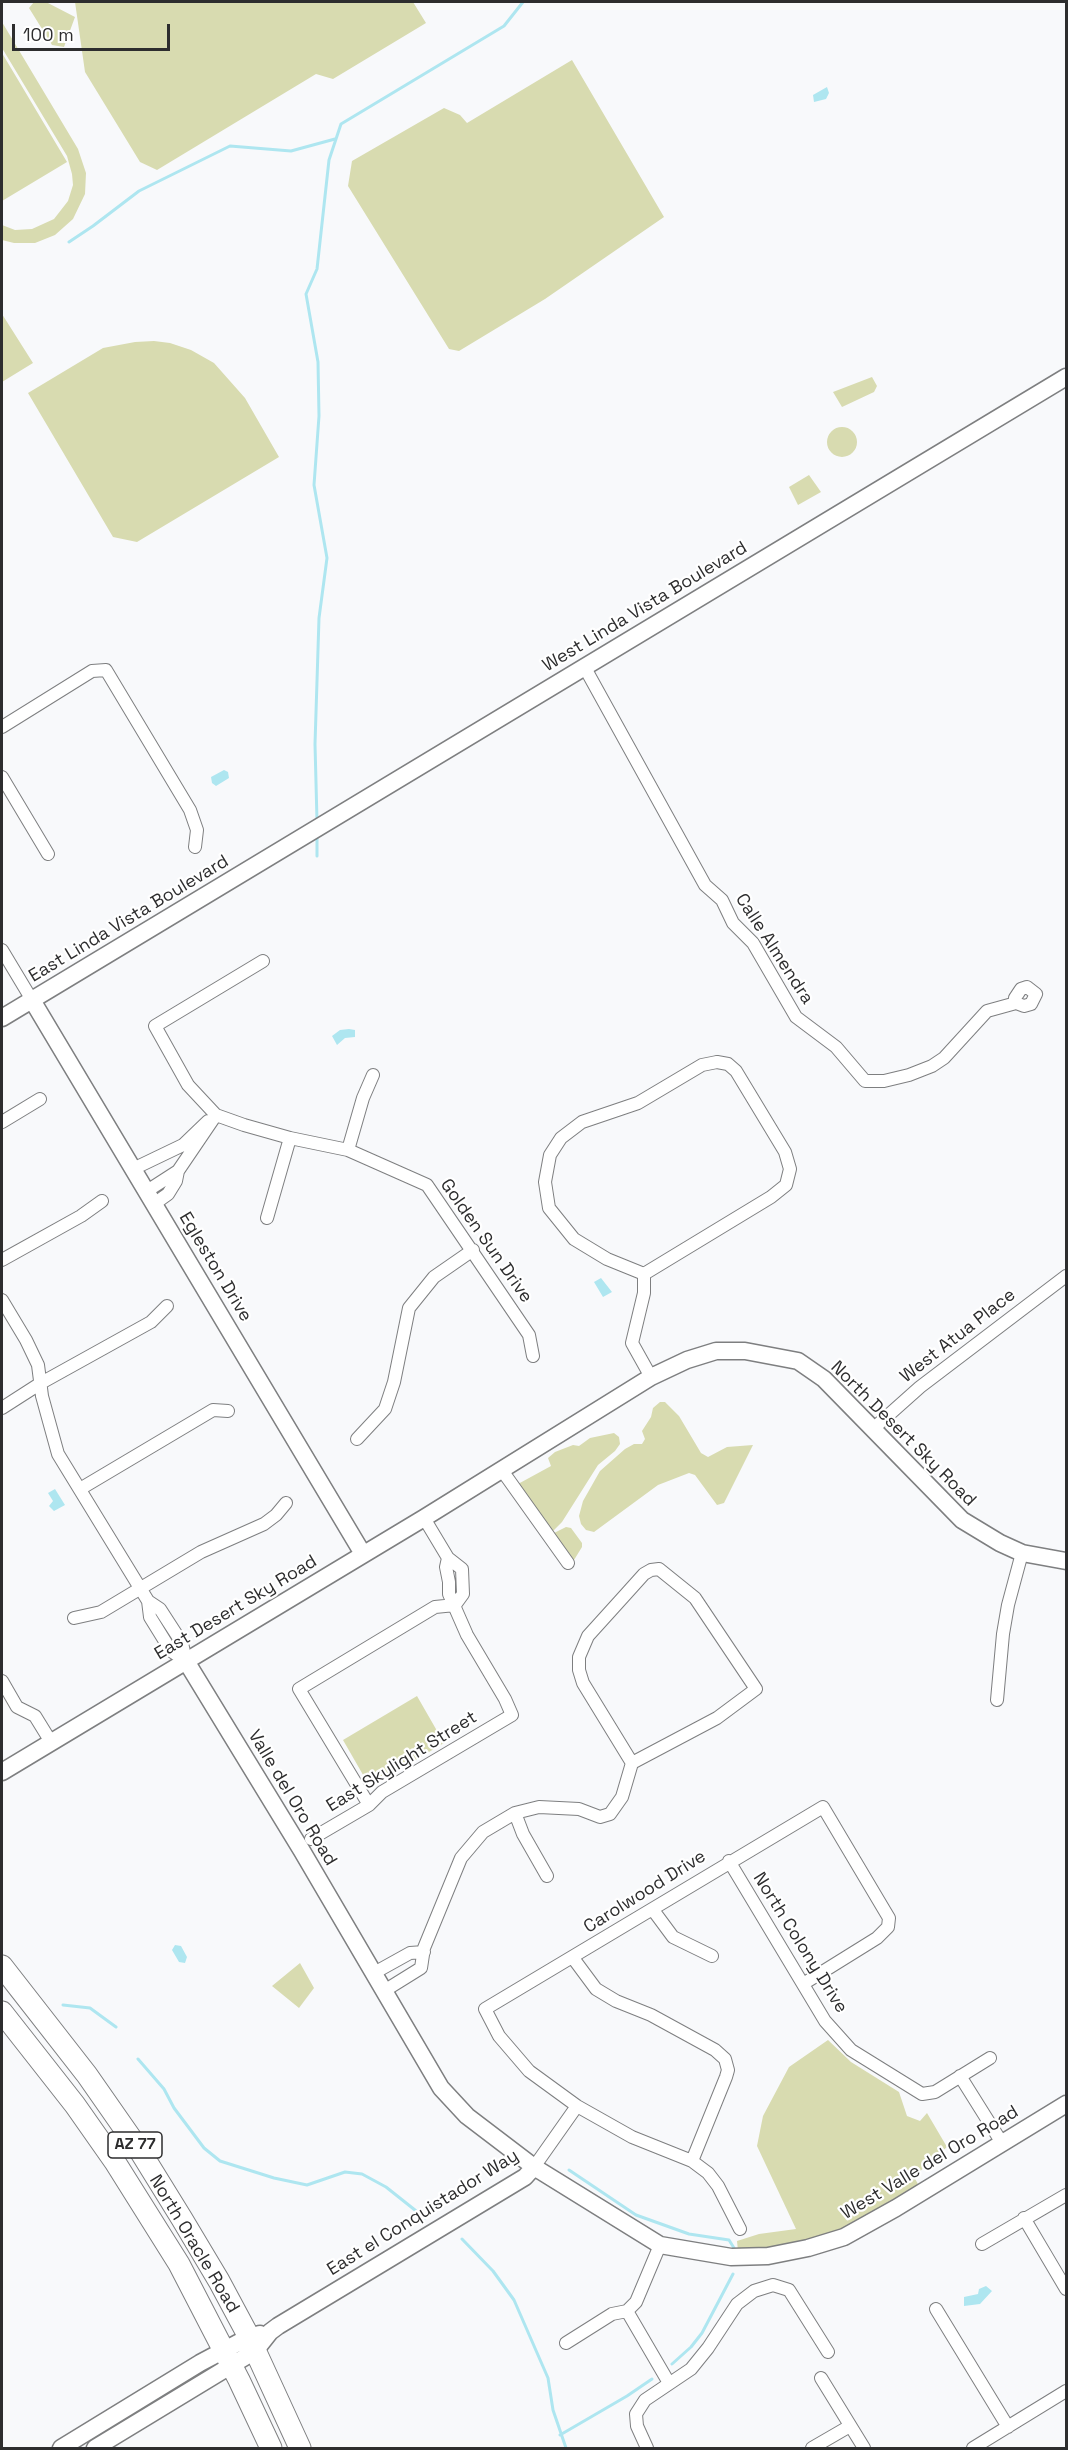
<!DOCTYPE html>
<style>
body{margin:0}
#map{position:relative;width:1068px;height:2450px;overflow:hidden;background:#f8f9fb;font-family:"Space Grotesk",sans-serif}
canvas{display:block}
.frame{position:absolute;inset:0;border:3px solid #2d2d2e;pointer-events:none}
.scale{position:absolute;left:12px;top:24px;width:158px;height:27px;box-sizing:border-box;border:3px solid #2d2d2e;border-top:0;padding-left:8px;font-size:18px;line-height:21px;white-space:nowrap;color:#2d2d2e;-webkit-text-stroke:4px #fff;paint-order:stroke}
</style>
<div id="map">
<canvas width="1068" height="2450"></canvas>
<div class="frame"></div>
<div class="scale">100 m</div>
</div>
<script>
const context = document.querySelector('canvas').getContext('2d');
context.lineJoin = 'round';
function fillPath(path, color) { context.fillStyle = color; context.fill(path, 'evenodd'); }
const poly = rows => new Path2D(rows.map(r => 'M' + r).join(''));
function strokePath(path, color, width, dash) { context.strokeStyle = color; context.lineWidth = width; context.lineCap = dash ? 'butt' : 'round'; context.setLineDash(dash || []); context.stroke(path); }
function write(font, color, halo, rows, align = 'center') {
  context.font = font + ' "Space Grotesk",sans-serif'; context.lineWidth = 4.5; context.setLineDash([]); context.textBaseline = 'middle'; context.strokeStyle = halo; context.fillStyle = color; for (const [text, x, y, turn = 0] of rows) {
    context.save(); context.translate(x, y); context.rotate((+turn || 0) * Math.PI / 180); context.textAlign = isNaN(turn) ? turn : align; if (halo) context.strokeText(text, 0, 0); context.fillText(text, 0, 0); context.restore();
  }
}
fillPath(poly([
 [34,2,46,2,75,17,64,47,52,45,29,8],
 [75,2,413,2,426,23,333,79,316,74,157,170,140,162,85,72],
 [2,22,78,149,86,173,85,194,73,219,55,235,35,243,14,243,2,240,2,225,15,230,32,229,54,219,68,201,73,185,72,174,67,156,2,48],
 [2,53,67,162,2,201],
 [572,60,664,217,545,299,459,351,449,349,348,186,352,161,444,108,460,115,467,123],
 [2,314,33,363,2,382],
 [154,341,170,343,191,350,214,363,245,398,279,457,137,542,113,537,28,393,103,348,135,342],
 [872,377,877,386,874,392,842,407,833,392],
 '827 442a15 15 0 1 1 30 0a15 15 0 1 1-30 0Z',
 [809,475,821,492,798,505,789,487],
 [660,1402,665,1402,679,1416,701,1453,708,1457,727,1447,753,1445,724,1503,717,1505,695,1475,689,1473,658,1485,594,1532,586,1530,581,1524,579,1516,583,1501,600,1471,625,1449,634,1444,642,1444,645,1439,642,1431,651,1417,653,1408],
 [614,1433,619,1437,620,1444,615,1451,598,1465,562,1522,552,1532,518,1484,551,1466,548,1458,555,1452,573,1445,579,1446,590,1438],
 [566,1527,571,1528,582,1543,582,1547,574,1560,554,1533],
 [417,1696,444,1743,377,1783,370,1783,366,1780,343,1740],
 [300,1963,314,1988,299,2008,272,1986],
 [828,2040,851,2062,899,2092,907,2116,920,2121,927,2113,947,2147,917,2174,915,2172,912,2173,919,2186,852,2226,788,2247,738,2251,737,2241,759,2234,796,2229,757,2146,763,2116,789,2067]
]), '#d8dbb0');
fillPath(poly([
 [827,87,829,93,826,99,814,102,813,95],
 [224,770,228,772,229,778,216,786,212,783,211,777],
 [349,1029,355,1030,355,1037,345,1038,337,1045,332,1036,340,1030],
 [601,1278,612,1292,603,1297,594,1282],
 [55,1489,65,1505,54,1511,49,1506,53,1501,48,1493],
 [175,1945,181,1946,187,1957,185,1963,179,1962,172,1950],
 [986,2286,992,2291,980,2304,964,2306,964,2297,978,2294,979,2289]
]), '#aee6f0');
strokePath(poly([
 [69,242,93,226,139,191,230,146,291,151,335,139],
 [317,821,315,744,319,618,327,558,314,485,319,416,318,362,306,294,317,269,329,160,341,124,504,26,523,2],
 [317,834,317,856],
 [63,2005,90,2008,116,2027],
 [138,2059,164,2089,174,2108,204,2148,220,2161,274,2178,307,2185,345,2172,362,2174,386,2187,425,2218],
 [569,2170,636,2215,689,2234,729,2240,734,2248],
 [462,2239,493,2271,514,2300,548,2378,553,2410,566,2448],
 [672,2364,691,2347,702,2333,733,2274],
 [560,2435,627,2396,652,2379]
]), '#aee6f0', 3);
const minor = poly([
 [585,668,705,885,722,900,733,923,753,943,796,1017,836,1047,865,1081,884,1081,909,1075,932,1066,944,1058,987,1011,1016,1003,1024,1006,1031,1004,1036,994,1027,987,1021,989,1015,998,1016,1003],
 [2,727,92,671,106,670,190,810,197,830,195,847],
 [2,777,48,854],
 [2,950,32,1000],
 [263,961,155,1026,188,1085,216,1115,244,1125,290,1138,348,1150,427,1185,529,1335,533,1356],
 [717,1062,728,1064,736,1071,785,1152,790,1169,786,1185,771,1197,644,1274,607,1259,574,1239,549,1208,545,1182,550,1155,561,1138,582,1122,638,1103,702,1065,717,1062],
 [2,1122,40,1099],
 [348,1150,363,1098,373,1075],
 [133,1169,183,1145,208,1121],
 [147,1191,178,1171,216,1115],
 [154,1204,168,1194,176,1181,178,1171],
 [267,1218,290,1138],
 [2,1260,81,1216,102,1201],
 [644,1274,644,1293,632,1343,651,1377],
 [2,1300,26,1340,38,1365,42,1396,58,1454,148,1601,150,1617,171,1651,186,1661],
 [2,1408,41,1383,151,1322,167,1306],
 [874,1428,920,1387,1066,1276],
 [357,1439,385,1409,394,1382,409,1308,434,1277,473,1250],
 [501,1469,568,1563],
 [80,1489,213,1410,228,1411],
 [424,1518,448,1558,462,1569,463,1594,455,1605],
 [659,1569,695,1598,756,1689,717,1718,632,1763,583,1683,579,1670,579,1657,588,1636,626,1594,644,1574,651,1570,659,1569],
 [148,1601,160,1609,182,1643,186,1661],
 [74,1618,101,1612,201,1552,264,1524,276,1515,286,1503],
 [2,1681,17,1707,35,1716,51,1742],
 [997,1700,1003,1634,1008,1605,1022,1553],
 [369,1805,299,1689,435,1607,455,1605],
 [515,1813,523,1834,547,1876],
 [311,1839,369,1805,382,1792,512,1715,505,1699,467,1635,449,1594,449,1582,446,1567,448,1558],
 [729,1861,825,2021,851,2050,922,2094,935,2092,990,2058],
 [653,1910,673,1937,712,1956],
 [573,1958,596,1989,616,2001,651,2015,715,2050,725,2059,728,2070,726,2077,692,2161],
 [374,1973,410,1953,424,1952],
 [803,1984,877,1938,888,1927],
 [384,1991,421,1968,424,1948,461,1858,483,1832,515,1813,539,1807,579,1809,600,1817,610,1814,622,1797,632,1763],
 [960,2076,1002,2143],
 [534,2167,577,2106],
 [1024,2218,1066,2289],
 [740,2229,718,2186,708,2173,692,2161,632,2137,577,2106,529,2071,499,2036,485,2009,823,1807,886,1913,889,1918,888,1927],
 [982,2244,1066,2195],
 [936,2309,1008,2427],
 [627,2311,669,2383],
 [566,2343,612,2314,627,2311,636,2302,660,2245],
 [821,2378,864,2448],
 [647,2448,637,2426,636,2414,645,2400,691,2369,708,2348,737,2304,754,2291,773,2285,789,2290,828,2352],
 [812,2448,850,2426],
 [973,2448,1066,2391]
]);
const tertiary = poly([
 [32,1000,363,1554],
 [2,1018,1066,377],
 [186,1661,302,1851,441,2088,467,2116,534,2167,660,2245,731,2257,768,2256,808,2248,844,2237,896,2208,1066,2104],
 [2,1772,424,1518,651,1377,687,1360,716,1351,745,1351,798,1361,824,1379,962,1520,1000,1543,1022,1553,1066,1561],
 [61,2448,200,2363,249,2337,260,2334],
 [95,2448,255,2351,270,2332,278,2326,525,2177,534,2167]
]);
const trunk = poly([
 [2,1966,87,2075,140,2151,182,2219,219,2281,249,2337,300,2448],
 [2,2012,75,2105,115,2162,179,2264,239,2380,271,2448]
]);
strokePath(minor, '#7e7f80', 14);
strokePath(tertiary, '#7e7f80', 19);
strokePath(trunk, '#7e7f80', 23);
strokePath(minor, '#fff', 12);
strokePath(tertiary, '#fff', 16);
strokePath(trunk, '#fff', 21);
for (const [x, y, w] of [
 [135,2145,54]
]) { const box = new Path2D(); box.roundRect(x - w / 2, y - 13, w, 26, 4.5); context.fillStyle = '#fff'; context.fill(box); strokePath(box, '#2d2d2e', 1.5); }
write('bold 16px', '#2d2d2e', null, [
 ["AZ 77",135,2145]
]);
write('18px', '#2d2d2e', '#fff', [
 ["West Linda Vista Boulevard",645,607,-31],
 ["East Linda Vista Boulevard",129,919,-31],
 ["Calle Almendra",774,949,57],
 ["Golden Sun Drive",486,1241,55],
 ["Egleston Drive",215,1267,59],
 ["West Atua Place",958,1336,-38],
 ["North Desert Sky Road",903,1434,45],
 ["East Desert Sky Road",236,1608,-31],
 ["East Skylight Street",402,1762,-32],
 ["Valle del Oro Road",292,1798,59],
 ["Carolwood Drive",645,1892,-32],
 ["North Colony Drive",800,1943,58],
 ["West Valle del Oro Road",930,2163,-31],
 ["East el Conquistador Way",423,2213,-32],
 ["North Oracle Road",194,2244,59]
]);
</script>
